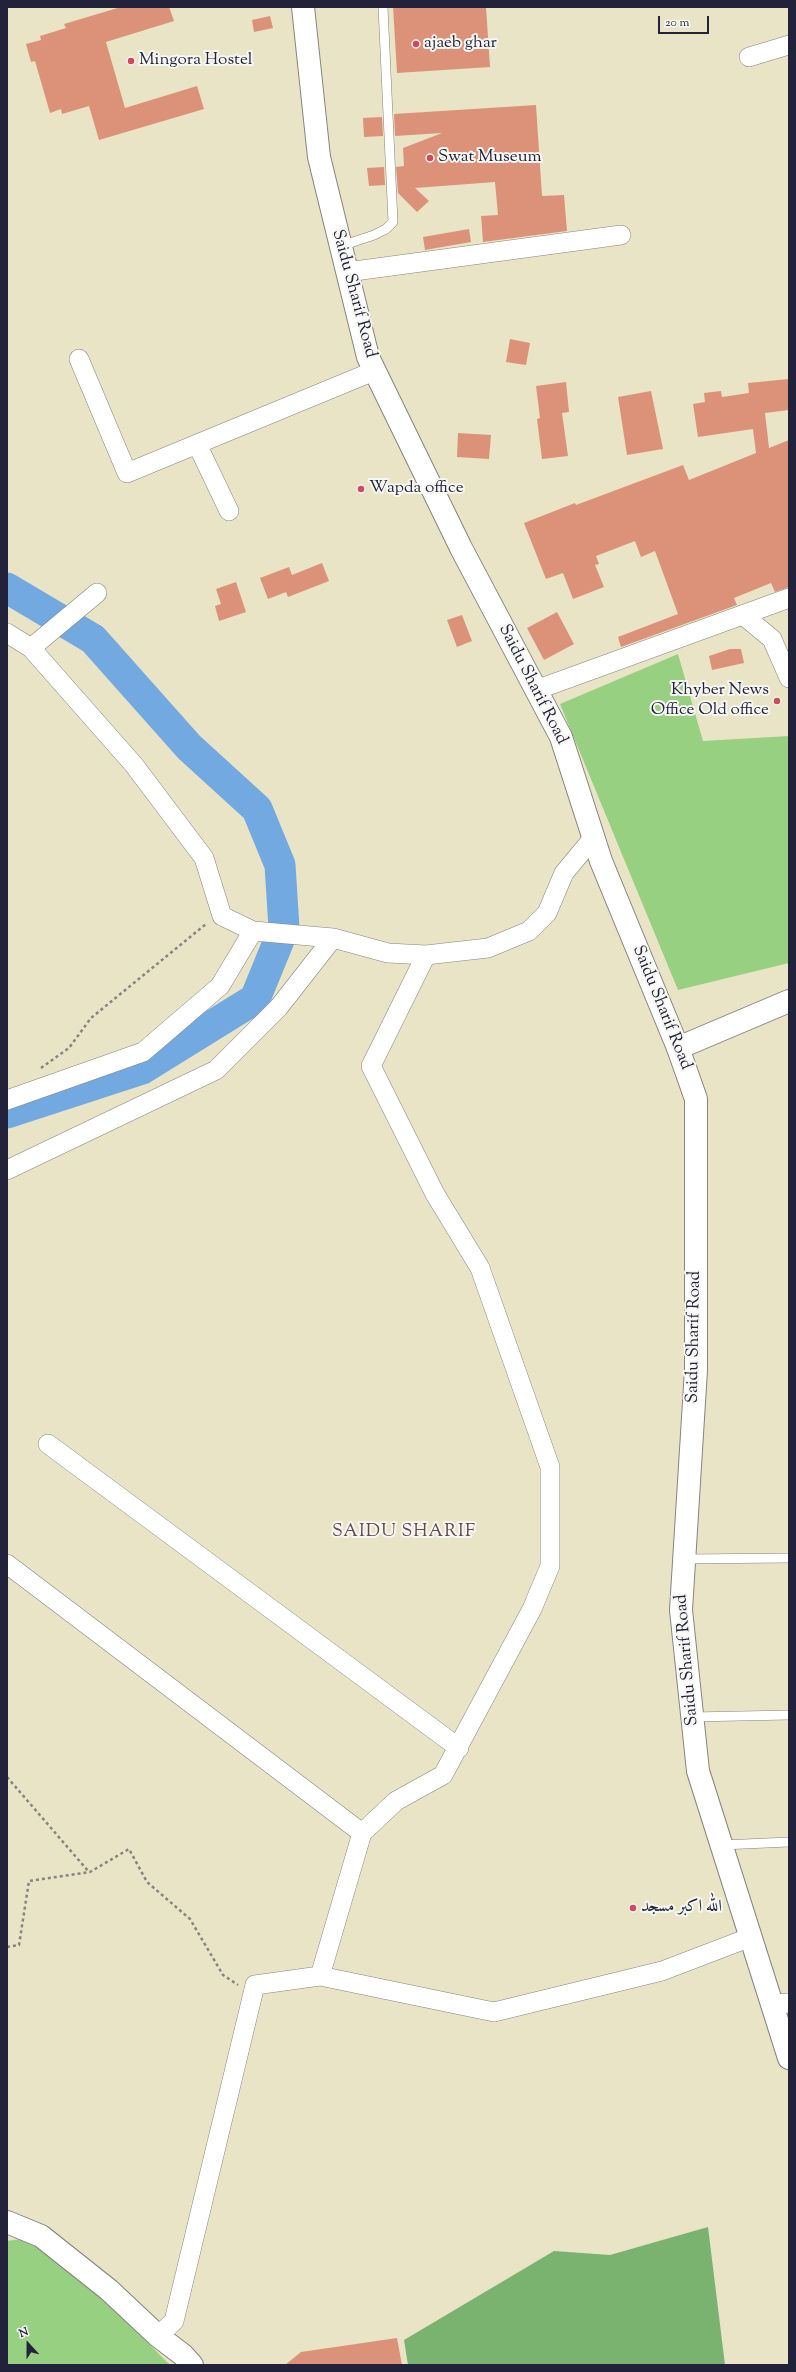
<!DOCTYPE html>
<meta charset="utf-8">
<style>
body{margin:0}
#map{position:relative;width:796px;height:2372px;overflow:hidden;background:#e9e4c6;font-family:"Sorts Mill Goudy",serif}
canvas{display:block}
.frame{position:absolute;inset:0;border:8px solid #22223b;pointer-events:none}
.north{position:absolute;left:8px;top:2324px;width:40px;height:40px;-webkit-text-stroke:3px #f6f6f2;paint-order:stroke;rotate:339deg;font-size:11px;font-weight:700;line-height:16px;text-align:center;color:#22223b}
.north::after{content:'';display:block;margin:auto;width:14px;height:18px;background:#22223b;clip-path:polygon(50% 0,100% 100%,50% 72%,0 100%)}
.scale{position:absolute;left:658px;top:16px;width:51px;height:18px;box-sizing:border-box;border:2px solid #22223b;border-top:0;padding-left:5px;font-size:12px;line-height:14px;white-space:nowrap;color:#22223b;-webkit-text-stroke:3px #f6f6f2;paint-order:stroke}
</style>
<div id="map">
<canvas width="796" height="2372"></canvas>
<div class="frame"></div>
<div class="north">N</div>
<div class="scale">20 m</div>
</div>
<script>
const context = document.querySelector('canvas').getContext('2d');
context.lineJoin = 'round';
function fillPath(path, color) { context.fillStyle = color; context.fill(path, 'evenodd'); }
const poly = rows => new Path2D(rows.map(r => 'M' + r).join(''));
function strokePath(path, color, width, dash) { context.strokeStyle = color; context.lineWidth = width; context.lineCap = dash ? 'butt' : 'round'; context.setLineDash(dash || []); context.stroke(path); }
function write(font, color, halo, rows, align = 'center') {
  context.font = font + ' "Sorts Mill Goudy",Amiri,serif'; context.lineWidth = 4; context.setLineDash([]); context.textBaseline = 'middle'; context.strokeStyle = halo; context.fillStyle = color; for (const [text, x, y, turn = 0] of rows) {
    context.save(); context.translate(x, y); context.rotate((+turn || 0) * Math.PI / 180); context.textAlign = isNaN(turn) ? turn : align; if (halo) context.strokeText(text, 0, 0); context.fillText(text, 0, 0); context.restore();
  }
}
fillPath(poly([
 [678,654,703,741,789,736,789,963,678,990,560,704],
 [41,2236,170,2365,7,2365,7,2241]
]), '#98d082');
fillPath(poly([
 [708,2227,725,2365,408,2365,404,2340,554,2251,610,2255]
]), '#7ab270');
strokePath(poly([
 [7,588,93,639,189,747,257,809,280,865,284,928,255,999,142,1069,7,1113]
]), '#72a9e1', 31);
fillPath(poly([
 [121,7,169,7,174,21,106,42,125,108,197,86,204,109,99,140,89,106,62,114,61,109,50,113,35,61,31,62,26,44,41,40,40,36,66,28,64,24],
 [393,7,486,7,490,67,397,73],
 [270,16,273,28,254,32,252,20],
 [536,105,542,196,564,195,567,231,483,242,481,216,498,215,495,182,415,188,429,201,417,212,398,193,396,167,404,166,403,148,442,133,395,136,394,114],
 [382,117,383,136,364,137,363,118],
 [384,167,385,185,369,186,367,168],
 [469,229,471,242,425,250,423,237],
 [510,339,530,343,526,365,506,362],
 [789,379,789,410,765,413,769,448,789,440,789,587,775,592,771,583,734,598,737,605,621,647,618,637,678,614,655,551,641,557,635,541,596,556,599,564,595,565,604,587,573,599,563,573,546,579,524,523,575,503,576,505,683,465,689,480,756,453,753,429,698,437,693,404,705,402,704,393,721,391,722,397,749,393,748,383],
 [566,382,569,412,562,413,568,456,542,459,537,419,540,418,536,386],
 [651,391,663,449,627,455,618,397],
 [458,433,491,435,489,459,457,457],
 [322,563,329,581,288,597,286,592,268,599,260,578,289,567,292,575],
 [236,582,246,612,219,621,215,606,221,604,216,589],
 [557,612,574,644,544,660,527,628],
 [462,615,472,641,457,647,447,620],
 [730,649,741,649,744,663,712,670,709,656],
 [397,2338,402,2365,285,2365,301,2352]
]), '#dc9278');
const lane = poly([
 [341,246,374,235,386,229,393,222,383,7],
 [684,1559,789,1558],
 [692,1717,789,1715],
 [722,1845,789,1842]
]);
const street = poly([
 [749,57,789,45],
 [347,272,621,235],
 [79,359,127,473,374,371],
 [197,444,229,511],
 [743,615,772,639,789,678],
 [7,633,31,648,134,765,204,858,222,916,253,931,220,986,143,1052,7,1100],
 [31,648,97,593],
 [536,690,789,598],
 [253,931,333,938],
 [7,1170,216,1070,279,1007,333,938,388,953,426,955,488,948,529,931,547,913,564,873,594,837],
 [48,1444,459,1748],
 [7,1564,362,1833],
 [320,1976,362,1833,396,1801,443,1775,532,1609,550,1566,550,1467,480,1268,435,1194,371,1066,426,955],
 [772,2004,789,2003],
 [158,2336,174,2321,255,1985,320,1976,494,2012,662,1971,751,1937]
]);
const secondary = poly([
 [678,1048,789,1001],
 [7,2222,41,2236,109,2290,158,2336,183,2355,192,2365]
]);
const primary = poly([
 [303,7,319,157,368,357,461,548,561,737,601,861,678,1048,696,1099,696,1370,681,1610,698,1771,789,2058]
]);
strokePath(lane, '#868380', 10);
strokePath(street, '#868380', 20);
strokePath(secondary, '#868380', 24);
strokePath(primary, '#868380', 24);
strokePath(poly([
 [41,1068,69,1048,91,1018,206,924],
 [7,1777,89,1872],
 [7,1947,19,1945,29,1881,90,1872,129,1849,147,1882,190,1919,223,1975,238,1985]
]), '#868380', 2.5, [3, 3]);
strokePath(lane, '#fff', 9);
strokePath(street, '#fff', 19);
strokePath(secondary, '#fff', 22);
strokePath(primary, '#fff', 22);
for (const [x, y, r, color] of [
 [416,44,4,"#d1495b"],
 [131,61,4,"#d1495b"],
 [430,158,4,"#d1495b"],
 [361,489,4,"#d1495b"],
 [777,701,4,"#d1495b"],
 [633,1908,4,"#d1495b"]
]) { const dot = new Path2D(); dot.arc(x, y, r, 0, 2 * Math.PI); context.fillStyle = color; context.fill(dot); strokePath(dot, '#f6f6f2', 1.5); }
write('17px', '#22223b', '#f6f6f2', [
 ["ajaeb ghar",424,44],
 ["Mingora Hostel",139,61],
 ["Swat Museum",438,158],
 ["Wapda office",369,489],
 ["Khyber News",769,691,"right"],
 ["Office Old office",769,711,"right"],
 ["اللہ اکبر مسجد",641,1908]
], 'left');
write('17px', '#22223b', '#f6f6f2', [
 ["Saidu Sharif Road",353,294,75],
 ["Saidu Sharif Road",532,685,63],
 ["Saidu Sharif Road",661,1008,68],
 ["Saidu Sharif Road",695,1337,-89],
 ["Saidu Sharif Road",688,1660,-95]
]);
context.letterSpacing = '1px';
write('18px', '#634950', '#f6f6f2', [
 ["SAIDU SHARIF",404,1533]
]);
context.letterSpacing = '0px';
</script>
